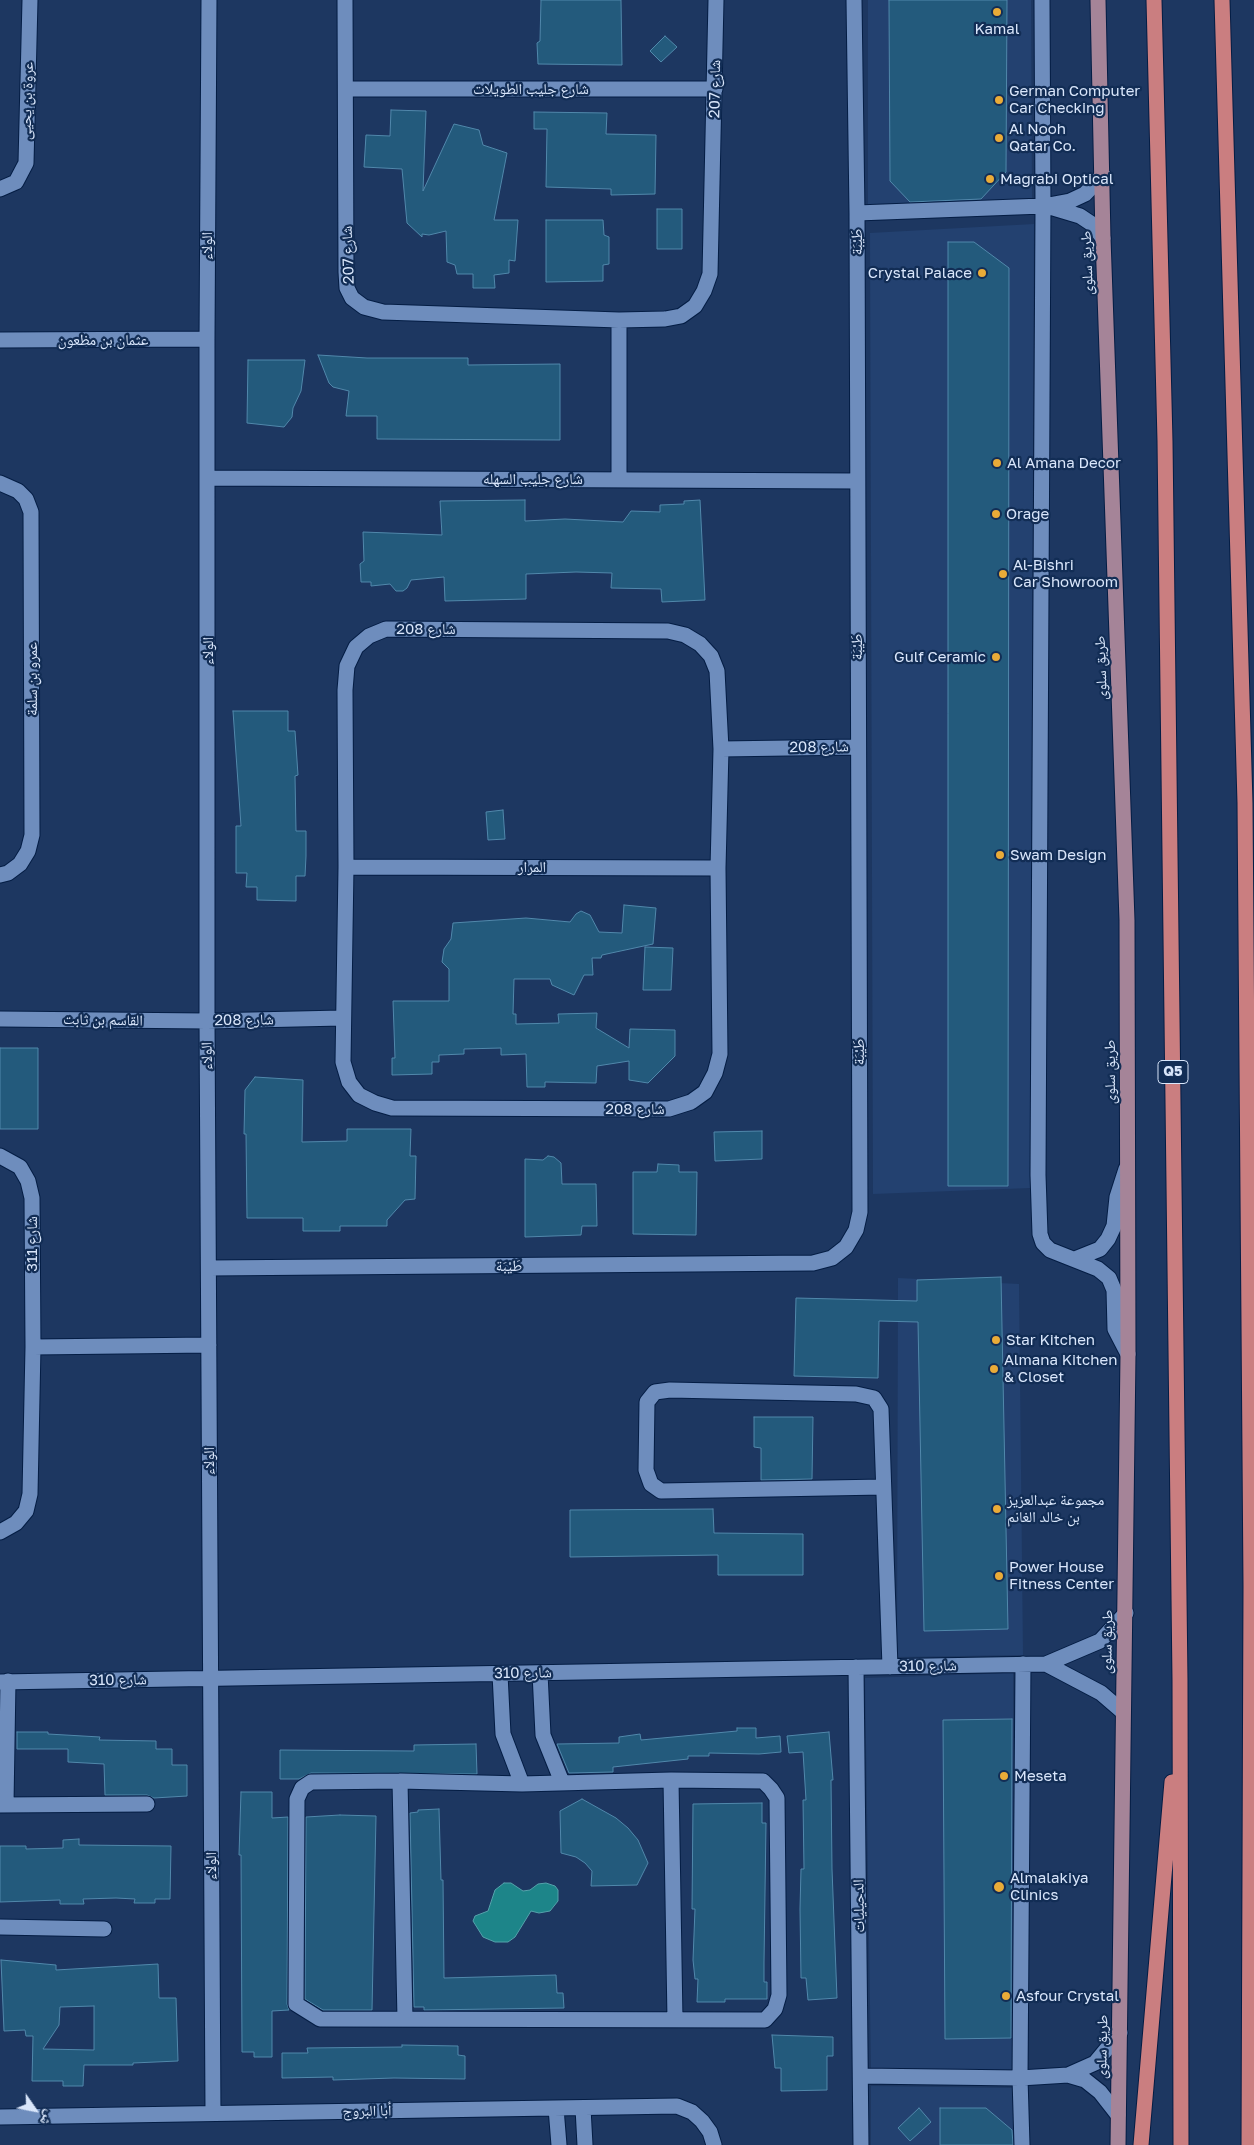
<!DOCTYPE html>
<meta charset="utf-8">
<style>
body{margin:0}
#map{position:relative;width:1254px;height:2145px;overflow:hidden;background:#1d3761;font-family:"Golos Text","Noto Naskh Arabic",sans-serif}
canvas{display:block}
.north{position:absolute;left:10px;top:2085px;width:50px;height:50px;-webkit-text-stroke:4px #122d55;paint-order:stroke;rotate:123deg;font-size:14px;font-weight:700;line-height:20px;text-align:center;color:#d9e6fb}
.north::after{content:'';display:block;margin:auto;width:18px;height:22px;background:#d9e6fb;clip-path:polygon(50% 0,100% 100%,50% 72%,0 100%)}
</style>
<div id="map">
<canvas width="1254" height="2145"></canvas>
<div class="north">ش</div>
</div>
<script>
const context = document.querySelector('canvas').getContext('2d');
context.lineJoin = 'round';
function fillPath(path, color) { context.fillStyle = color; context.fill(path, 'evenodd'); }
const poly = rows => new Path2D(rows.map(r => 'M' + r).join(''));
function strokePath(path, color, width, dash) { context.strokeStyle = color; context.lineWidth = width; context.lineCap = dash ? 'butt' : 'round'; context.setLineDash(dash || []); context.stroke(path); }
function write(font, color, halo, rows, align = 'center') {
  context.font = font + ' "Golos Text","Noto Naskh Arabic",sans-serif'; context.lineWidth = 4.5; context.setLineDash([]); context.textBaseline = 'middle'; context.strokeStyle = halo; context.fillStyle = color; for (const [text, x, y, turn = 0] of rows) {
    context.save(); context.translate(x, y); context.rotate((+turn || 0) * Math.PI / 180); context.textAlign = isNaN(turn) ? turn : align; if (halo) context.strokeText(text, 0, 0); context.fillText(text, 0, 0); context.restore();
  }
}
fillPath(poly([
 [868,0,1031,0,1032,202,868,215],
 [1034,224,1030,1188,873,1194,870,233],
 [898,1278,1019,1284,1023,1655,897,1657],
 [1013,1673,1013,2073,871,2070,865,1678],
 [871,2086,1013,2088,1014,2145,871,2145]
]), '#234170');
const water = poly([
 [504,1883,511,1883,523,1891,530,1890,538,1884,546,1883,555,1886,558,1890,558,1901,550,1911,539,1913,531,1911,515,1937,508,1942,495,1942,483,1937,473,1921,475,1916,488,1911,495,1890,504,1883]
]);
fillPath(water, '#1d8589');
strokePath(water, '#55a2ab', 1);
const building = poly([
 [541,0,621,0,622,65,538,64,537,43,540,41,541,0],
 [889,0,1007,0,1006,172,981,199,910,202,890,181,889,0],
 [665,36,677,47,661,62,650,51,665,36],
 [391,110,426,111,423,191,454,124,479,130,483,145,507,153,494,220,518,220,515,261,509,260,509,273,494,275,495,288,473,288,473,274,457,274,455,265,447,262,446,231,429,235,422,234,422,237,407,223,402,169,364,167,366,135,390,136,391,110],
 [534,112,607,113,606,134,656,135,655,194,611,195,611,189,546,187,547,129,534,129,534,112],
 [657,209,682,209,682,249,657,249,657,209],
 [546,220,603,220,604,235,609,237,609,264,603,265,603,281,546,282,546,220],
 [948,242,974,242,1009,268,1008,1186,948,1186,948,242],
 [318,355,367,358,468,358,468,365,560,364,560,440,377,439,377,416,346,416,349,391,333,387,329,383,318,355],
 [248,360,305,360,301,391,293,408,292,417,284,427,247,423,248,360],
 [525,500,525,521,565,519,623,522,631,511,660,512,660,505,684,504,684,501,700,500,705,600,662,602,661,589,611,588,612,573,576,572,526,574,526,599,445,601,444,577,411,580,407,588,403,591,396,591,390,584,371,586,371,582,361,582,360,564,364,561,363,532,442,535,440,501,525,500],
 [233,711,288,711,288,731,295,731,298,775,295,776,296,831,306,831,306,856,305,876,296,876,296,901,257,900,257,887,246,887,247,873,236,873,236,826,241,826,233,711],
 [503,810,505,839,488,840,486,812,503,810],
 [624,905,656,908,653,944,602,955,601,958,592,958,593,975,584,975,574,995,552,985,550,979,514,979,513,1014,516,1014,516,1024,559,1023,558,1014,597,1013,596,1028,629,1048,630,1029,675,1030,675,1056,648,1083,629,1080,629,1061,597,1066,596,1083,545,1082,545,1087,527,1087,526,1054,501,1055,501,1048,464,1049,464,1054,439,1055,439,1062,432,1062,432,1074,392,1075,392,1058,395,1058,393,1001,449,1001,449,969,442,962,444,949,451,939,453,923,526,918,570,922,576,914,581,911,590,915,599,932,622,933,624,905],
 [645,947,673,948,671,990,643,990,645,947],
 [0,1048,38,1048,38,1129,0,1129,0,1048],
 [255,1077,303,1080,302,1142,347,1141,347,1129,411,1129,410,1156,416,1156,415,1199,405,1200,387,1220,387,1226,340,1226,340,1231,303,1231,303,1218,247,1218,246,1134,244,1134,245,1090,255,1077],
 [762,1131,762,1159,715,1161,714,1132,762,1131],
 [548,1156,554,1157,561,1163,562,1184,596,1184,597,1226,582,1226,581,1235,525,1237,525,1159,543,1160,548,1156],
 [658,1164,679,1165,679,1172,697,1172,696,1235,633,1234,633,1172,657,1172,658,1164],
 [1001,1277,1008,1629,924,1631,918,1322,879,1321,878,1378,794,1376,796,1298,917,1301,917,1280,1001,1277],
 [754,1417,813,1417,812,1479,761,1480,761,1448,754,1447,754,1417],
 [713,1509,714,1533,803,1534,803,1575,718,1575,718,1555,570,1557,570,1510,713,1509],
 [1012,1719,1011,2038,945,2039,943,1720,1012,1719],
 [737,1728,756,1728,756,1738,780,1736,781,1752,759,1754,709,1753,709,1756,688,1756,688,1759,613,1767,613,1772,569,1773,557,1744,619,1743,619,1737,640,1734,641,1740,737,1731,737,1728],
 [17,1732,48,1732,48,1734,100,1737,99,1740,156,1741,156,1749,172,1749,172,1765,187,1765,187,1796,154,1798,147,1795,105,1795,104,1764,68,1762,68,1749,17,1749,17,1732],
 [829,1732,833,1780,831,1780,832,1869,837,1998,808,2000,806,1978,801,1978,800,1909,801,1869,804,1869,803,1800,806,1800,803,1752,789,1753,787,1736,829,1732],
 [476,1744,477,1774,311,1773,299,1779,280,1779,280,1750,414,1751,414,1745,476,1744],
 [241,1792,272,1792,272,1818,288,1817,287,2004,289,2010,272,2011,272,2057,254,2057,254,2052,242,2052,241,1855,239,1855,241,1792],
 [582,1799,616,1818,628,1828,638,1840,648,1863,637,1885,591,1886,592,1871,585,1863,576,1857,561,1853,560,1811,582,1799],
 [762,1803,762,1823,766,1823,764,1962,764,1982,767,1982,767,1999,725,1999,725,2002,697,2002,698,1979,695,1979,693,1960,695,1909,692,1909,693,1804,762,1803],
 [439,1809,441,1880,443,1880,444,1978,556,1975,557,1993,563,1993,564,2008,424,2010,424,2007,414,2007,410,1813,418,1812,418,1810,439,1809],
 [340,1815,376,1816,372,2010,323,2010,305,1999,306,1817,340,1815],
 [79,1839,79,1845,171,1846,170,1899,155,1899,155,1903,134,1903,135,1899,116,1898,83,1899,84,1904,60,1904,60,1900,0,1902,0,1846,26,1846,26,1849,63,1848,63,1840,79,1839],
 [1,1960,56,1965,56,1970,158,1964,159,1998,176,1998,178,2061,133,2063,133,2065,84,2065,83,2086,63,2086,63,2081,32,2081,33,2036,26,2036,25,2030,4,2031,1,1960],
 [94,2006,94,2050,43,2049,59,2025,60,2007,94,2006],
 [772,2035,833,2037,833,2056,827,2056,827,2090,781,2091,781,2068,775,2068,772,2035],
 [402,2045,458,2046,458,2055,465,2056,465,2079,394,2078,333,2080,333,2077,282,2078,282,2053,308,2053,307,2048,402,2047,402,2045],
 [919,2108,931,2122,910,2141,898,2128,919,2108],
 [940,2108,986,2108,1012,2130,1013,2145,940,2145,940,2108]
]);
fillPath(building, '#235a7c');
strokePath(building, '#5188ab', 1);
const minor = poly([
 [209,0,207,339,207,1021,213,2113],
 [345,0,346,272,347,288,352,298,364,307,383,312,619,320,665,319,681,316,695,306,704,291,710,274,716,0],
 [1042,0,1043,206,1038,1175,1040,1234,1043,1243,1050,1250,1098,1269,1109,1278,1114,1290,1115,1329,1128,1354],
 [347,89,715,89],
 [0,189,16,182,26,163,30,0],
 [1050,207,1080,216,1092,224,1103,238],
 [857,213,1043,206,1070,201,1085,194,1103,175],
 [619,320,619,479],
 [0,340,207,339],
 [208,478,857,481],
 [0,483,18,491,26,499,31,512,32,835,28,851,20,864,8,873,0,875],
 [386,629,668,631,685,635,700,644,711,656,717,671,721,749,718,868,720,1054,715,1073,705,1092,691,1102,669,1109,392,1108,375,1103,359,1095,349,1082,343,1062,346,867,345,690,347,666,356,647,369,636,386,629],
 [721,749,857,747],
 [346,867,718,868],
 [0,1019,207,1021,342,1018],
 [0,1156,20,1167,28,1181,32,1198,33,1347,30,1494,26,1511,16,1523,0,1532],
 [1075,1259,1100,1249,1108,1239,1114,1226,1117,1197,1126,1169],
 [209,1268,813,1263,832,1258,846,1247,856,1230,860,1212,857,213,854,0],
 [33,1347,209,1345],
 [883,1487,661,1491,651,1484,646,1470,647,1402,655,1392,670,1390,856,1394,874,1398,881,1409,890,1667],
 [1046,1664,1101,1693,1123,1712],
 [856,1667,861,2145],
 [540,1673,543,1735,562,1782],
 [500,1674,503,1734,522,1784],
 [0,1682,1046,1664,1100,1641,1126,1613],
 [671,1780,763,1781,771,1789,777,1798,779,1995,775,2009,765,2020,320,2019,296,2004,297,1799,302,1788,311,1782,400,1781,522,1784,671,1780],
 [671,1780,675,2020],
 [400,1781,405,2019],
 [6,1804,8,1681],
 [0,1805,147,1804],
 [0,1927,104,1929],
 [1068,2075,1085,2080,1100,2092,1118,2115],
 [861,2076,1020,2078,1068,2075,1095,2063,1120,2033],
 [556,2108,559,2145],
 [583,2108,585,2145],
 [0,2117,677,2106,692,2112,702,2121,710,2132,714,2145],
 [1022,2145,1020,2078,1023,1664]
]);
const major = poly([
 [1098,0,1103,238,1127,920,1128,1354,1118,2145]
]);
const highway = poly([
 [1154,0,1165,441,1180,1680,1181,2145],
 [1222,0,1245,803,1251,1586,1249,2145],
 [1141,2145,1172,1782]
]);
strokePath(minor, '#041d44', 17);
strokePath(major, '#041d44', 17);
strokePath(highway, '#041d44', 17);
strokePath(minor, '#6e8dbd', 15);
strokePath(major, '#a58498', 15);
strokePath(highway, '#ca7e80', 15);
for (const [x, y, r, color] of [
 [997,12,5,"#e9ab38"],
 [999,100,5,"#e9ab38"],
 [999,138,5,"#e9ab38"],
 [990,179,5,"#e9ab38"],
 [982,273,5,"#e9ab38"],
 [997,463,5,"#e9ab38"],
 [996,514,5,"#e9ab38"],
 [1003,574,5,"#e9ab38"],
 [996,657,5,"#e9ab38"],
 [1000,855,5,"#e9ab38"],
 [996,1340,5,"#e9ab38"],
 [994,1369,5,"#e9ab38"],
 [997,1509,5,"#e9ab38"],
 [999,1576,5,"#e9ab38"],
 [1004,1776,5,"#e9ab38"],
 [999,1887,6,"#e9ab38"],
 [1006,1996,5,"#e9ab38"]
]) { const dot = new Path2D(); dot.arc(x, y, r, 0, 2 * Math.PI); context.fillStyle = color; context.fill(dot); strokePath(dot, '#122d55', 2); }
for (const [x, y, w] of [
 [1173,1072,30]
]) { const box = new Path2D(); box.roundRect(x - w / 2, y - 11.5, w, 23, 4); context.fillStyle = '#122d55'; context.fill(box); strokePath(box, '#d9e6fb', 1); }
write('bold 14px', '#d9e6fb', null, [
 ["Q5",1173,1072]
]);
write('15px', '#d9e6fb', '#122d55', [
 ["Kamal",997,29,"center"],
 ["German Computer",1009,91],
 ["Car Checking",1009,108],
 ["Al Nooh",1009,129],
 ["Qatar Co.",1009,146],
 ["Magrabi Optical",1000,179],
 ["Crystal Palace",972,273,"right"],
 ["Al Amana Decor",1007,463],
 ["Orage",1006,514],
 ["Al-Bishri",1013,565],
 ["Car Showroom",1013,582],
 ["Gulf Ceramic",986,657,"right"],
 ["Swam Design",1010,855],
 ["Star Kitchen",1006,1340],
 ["Almana Kitchen",1004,1360],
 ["& Closet",1004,1377],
 ["مجموعة عبدالعزيز",1007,1500],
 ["بن خالد الغانم",1007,1517],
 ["Power House",1009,1567],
 ["Fitness Center",1009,1584],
 ["Meseta",1014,1776],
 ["Almalakiya",1010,1878],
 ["Clinics",1010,1895],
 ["Asfour Crystal",1016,1996]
], 'left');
write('15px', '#d9e6fb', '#122d55', [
 ["شارع جليب الطويلات",531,89],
 ["شارع 207",715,89,-89],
 ["عروة بن يحيى",27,101,-88],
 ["طَيْبَة",857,242,-90],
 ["الولاء",207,246,-90],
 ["شارع 207",348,255,-92],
 ["طريق سلوى",1087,263,-92],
 ["عثمان بن مظعون",103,340],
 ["شارع جليب السهله",533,479],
 ["شارع 208",426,629],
 ["طَيْبَة",857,647,-90],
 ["الولاء",208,651,-90],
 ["طريق سلوى",1101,668,-92],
 ["عمرو بن سلمة",32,679,-90],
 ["شارع 208",819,747,-1],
 ["المرار",532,867],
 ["القاسم بن ثابت",103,1020,1],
 ["شارع 208",244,1020,-1],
 ["طَيْبَة",859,1052,-90],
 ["الولاء",207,1056,-91],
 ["طريق سلوى",1110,1072,-90],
 ["شارع 208",635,1109],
 ["شارع 311",32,1244,-90],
 ["طَيْبَة",509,1266],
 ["الولاء",209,1461,-90],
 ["طريق سلوى",1107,1642,-89],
 ["شارع 310",928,1666,-1],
 ["شارع 310",523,1673,-1],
 ["شارع 310",118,1680,-1],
 ["الولاء",211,1866,-90],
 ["الدحيليات",859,1906,-91],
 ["طريق سلوى",1102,2047,-89],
 ["أبا البروج",367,2111,-1]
]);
</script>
